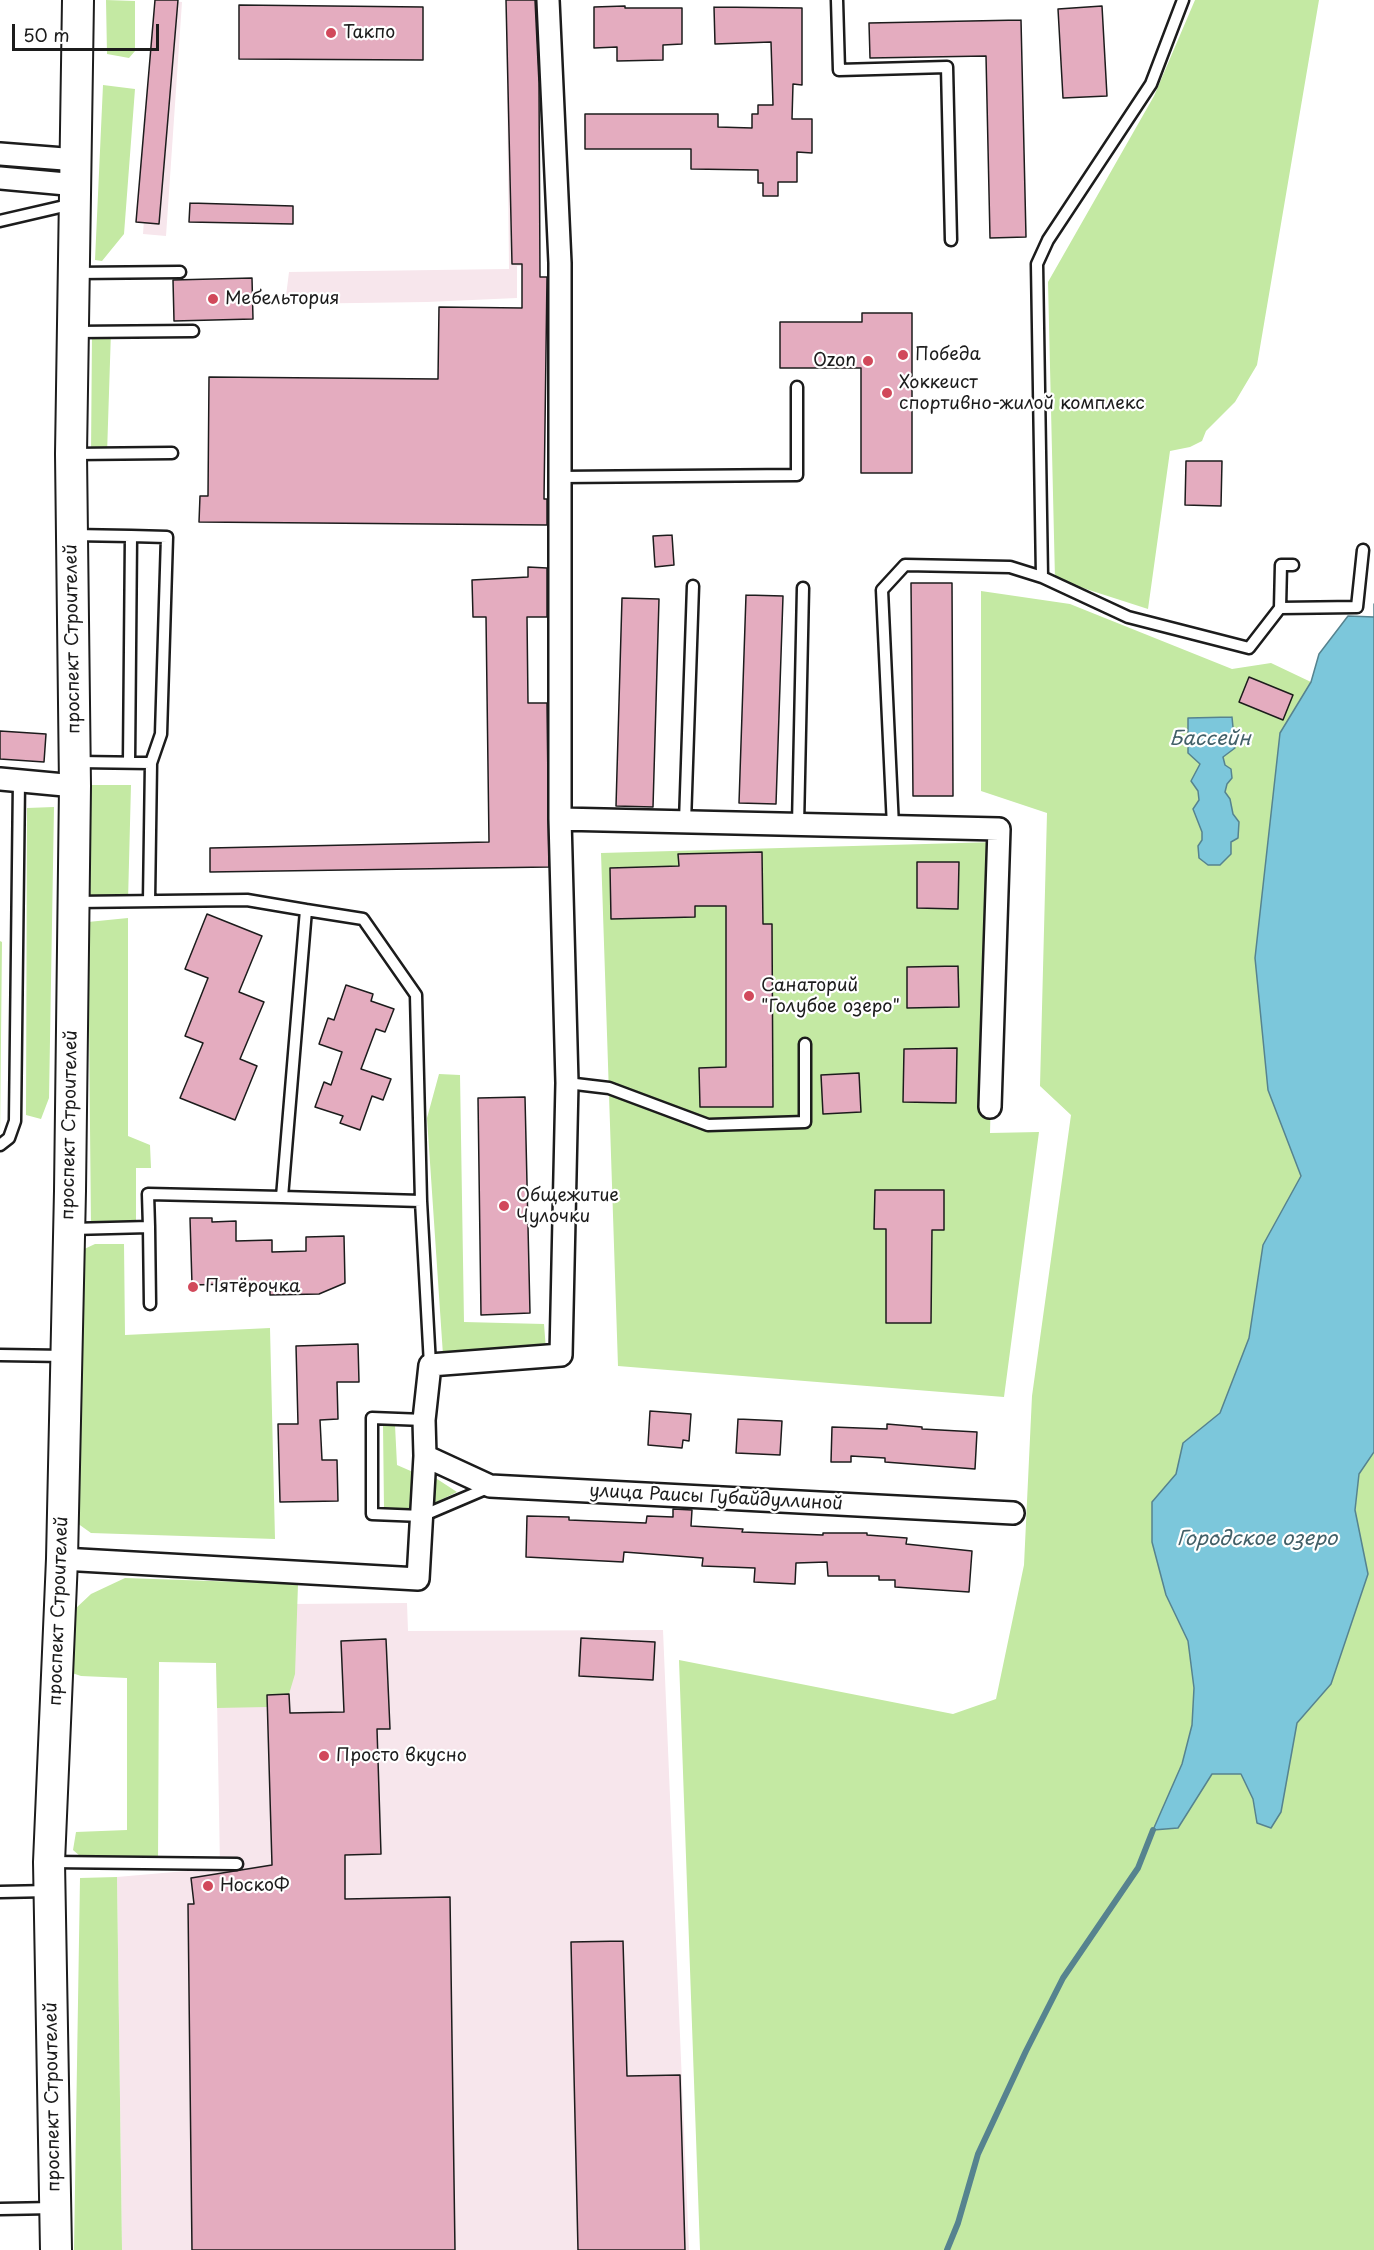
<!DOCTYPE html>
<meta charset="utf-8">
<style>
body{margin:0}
#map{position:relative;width:1374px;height:2250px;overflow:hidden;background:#fff;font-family:"Playpen Sans",sans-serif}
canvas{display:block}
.scale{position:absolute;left:12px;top:24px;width:147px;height:27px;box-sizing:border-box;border:3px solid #1c1c1c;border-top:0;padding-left:8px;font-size:18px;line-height:21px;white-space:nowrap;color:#1c1c1c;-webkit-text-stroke:4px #fff;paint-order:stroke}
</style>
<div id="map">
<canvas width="1374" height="2250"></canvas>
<div class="scale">50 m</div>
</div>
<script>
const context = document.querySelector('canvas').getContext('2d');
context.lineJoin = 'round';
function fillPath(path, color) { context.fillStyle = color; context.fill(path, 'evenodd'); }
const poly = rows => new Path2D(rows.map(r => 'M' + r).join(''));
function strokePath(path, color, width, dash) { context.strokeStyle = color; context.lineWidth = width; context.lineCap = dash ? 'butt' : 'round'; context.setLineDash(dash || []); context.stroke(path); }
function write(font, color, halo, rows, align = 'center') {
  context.font = font + ' "Playpen Sans",sans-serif'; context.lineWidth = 4.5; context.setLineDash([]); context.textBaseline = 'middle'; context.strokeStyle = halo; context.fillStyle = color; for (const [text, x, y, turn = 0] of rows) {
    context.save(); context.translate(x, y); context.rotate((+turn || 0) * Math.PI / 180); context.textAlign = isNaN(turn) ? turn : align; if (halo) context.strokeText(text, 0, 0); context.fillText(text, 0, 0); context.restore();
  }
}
fillPath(poly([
 [159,0,182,2,166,236,143,234],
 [506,0,539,0,537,266,517,266,517,298,427,302,285,304,289,272,509,269],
 [407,1603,408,1631,663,1630,689,2250,122,2250,117,1877,220,1868,216,1641,291,1604]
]), '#f7e6ec');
fillPath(poly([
 [106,0,135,1,135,51,129,58,107,54],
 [1195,0,1319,0,1257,365,1235,402,1206,431,1202,441,1190,447,1170,451,1148,609,1055,579,1048,282,1154,96],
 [103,85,135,89,124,234,102,261,95,260],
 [111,331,107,454,91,454,92,332],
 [981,591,1070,604,1232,669,1271,663,1311,682,1280,733,1292,1148,1302,1176,1263,1245,1249,1338,1220,1413,1183,1443,1176,1474,1152,1502,1152,1542,1166,1595,1188,1641,1194,1688,1192,1725,1182,1764,1153,1830,1178,1828,1211,1774,1241,1774,1253,1799,1258,1823,1271,1828,1281,1812,1297,1723,1331,1684,1367,1574,1355,1510,1359,1474,1374,1452,1374,2250,700,2250,679,1660,953,1714,996,1699,1024,1565,1032,1396,1071,1115,1040,1086,1047,813,981,791],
 [86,785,131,785,128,901,86,901],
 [54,807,49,1098,41,1119,26,1115,27,808],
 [997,842,990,1133,1039,1132,1004,1397,618,1366,601,853],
 [128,918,128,1136,150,1145,151,1168,136,1168,136,1227,91,1229,88,922],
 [0,941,2,942,0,1136],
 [439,1074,460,1075,464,1322,544,1324,546,1350,443,1355,427,1118],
 [95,1244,124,1244,125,1335,270,1328,275,1539,91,1533,77,1523,80,1251],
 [383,1425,395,1425,397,1465,413,1472,415,1504,409,1509,384,1509],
 [434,1477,457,1492,432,1504],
 [125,1578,298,1584,295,1674,289,1694,267,1695,267,1707,217,1708,216,1663,159,1662,158,1863,87,1862,73,1850,76,1832,127,1830,127,1678,81,1676,72,1673,75,1609,91,1594],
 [117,1877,122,2250,74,2250,80,1878]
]), '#c4e9a3');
const water = poly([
 [1374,604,1374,1452,1359,1474,1355,1510,1368,1574,1331,1684,1297,1723,1281,1812,1271,1828,1257,1823,1253,1799,1241,1774,1212,1774,1178,1828,1153,1830,1182,1764,1192,1725,1194,1688,1188,1641,1166,1595,1152,1542,1152,1502,1176,1474,1183,1443,1220,1413,1249,1338,1263,1245,1301,1176,1268,1090,1255,958,1280,733,1311,682,1319,654,1348,616,1374,617,1374,604],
 [1232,717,1235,748,1223,757,1225,765,1231,769,1232,778,1227,784,1225,792,1230,799,1233,814,1239,822,1238,838,1231,842,1231,854,1220,865,1208,865,1199,858,1198,846,1202,840,1202,832,1193,809,1199,800,1198,791,1191,781,1200,764,1188,753,1188,718,1232,717]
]);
fillPath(water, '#7cc7db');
strokePath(water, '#56838f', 1.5);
strokePath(poly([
 [947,2250,958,2223,978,2154,1026,2051,1063,1978,1138,1868,1153,1830]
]), '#56838f', 6);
const building = poly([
 [155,0,178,0,159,224,136,222,155,0],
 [506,0,535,0,539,83,540,277,547,277,544,499,547,499,547,525,199,522,200,496,208,496,209,377,438,379,439,307,522,308,522,264,512,264,506,0],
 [239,5,423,7,423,60,239,59,239,5],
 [625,6,625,8,682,8,682,44,663,45,663,60,617,61,617,47,594,48,594,7,625,6],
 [1102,6,1107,96,1063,98,1058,9,1102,6],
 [714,7,802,8,802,85,793,84,792,119,812,119,812,153,797,152,797,182,778,182,778,196,763,196,763,183,758,183,758,170,691,169,691,149,585,149,585,114,718,114,718,127,752,128,752,114,758,114,758,105,773,105,771,42,715,44,714,7],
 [1021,20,1026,237,990,238,986,56,870,58,869,23,1021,20],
 [190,203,293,206,293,224,189,222,190,203],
 [252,278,253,319,174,321,173,280,252,278],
 [862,313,912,313,912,473,861,473,861,368,780,368,780,322,862,322,862,313],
 [1186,461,1222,461,1221,506,1185,505,1186,461],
 [672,535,674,565,655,567,653,536,672,535],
 [528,567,547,568,547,617,527,617,528,703,547,703,549,867,210,872,210,848,489,842,486,617,473,617,472,580,528,577,528,567],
 [911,583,952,583,953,796,913,796,911,583],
 [746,595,783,596,776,804,739,803,746,595],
 [622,598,659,599,653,807,616,806,622,598],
 [1249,677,1293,695,1283,720,1239,702,1249,677],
 [0,731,46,734,44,762,0,759,0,731],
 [762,852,763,924,772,924,773,1107,700,1107,699,1068,726,1067,726,906,695,906,695,917,611,919,610,868,679,866,678,854,762,852],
 [917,862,959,862,958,909,917,908,917,862],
 [207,914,262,936,239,992,264,1002,240,1059,257,1066,235,1120,180,1098,203,1043,185,1036,208,978,185,969,207,914],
 [958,966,959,1007,907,1008,907,967,958,966],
 [346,985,373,994,371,1001,394,1009,385,1032,376,1029,361,1069,391,1079,383,1100,372,1096,360,1130,340,1123,343,1116,315,1107,324,1082,331,1085,342,1052,319,1044,328,1018,334,1020,346,985],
 [957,1048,956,1103,903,1102,904,1049,957,1048],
 [859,1073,861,1112,823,1114,821,1075,859,1073],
 [525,1097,530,1313,481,1315,478,1098,525,1097],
 [875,1190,944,1190,944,1230,932,1230,931,1323,886,1323,886,1229,874,1229,875,1190],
 [190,1218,212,1218,212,1222,236,1221,236,1241,272,1240,272,1252,306,1251,306,1237,344,1236,345,1283,319,1294,270,1295,270,1283,192,1285,190,1218],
 [358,1344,359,1382,337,1382,338,1419,320,1420,322,1460,337,1460,338,1501,280,1502,278,1424,298,1424,296,1346,358,1344],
 [650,1411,691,1414,689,1441,683,1440,682,1448,648,1445,650,1411],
 [738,1419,782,1421,780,1455,736,1453,738,1419],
 [887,1424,922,1427,922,1429,977,1432,975,1469,885,1462,885,1458,851,1456,851,1462,831,1462,832,1427,887,1429,887,1424],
 [673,1509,692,1510,691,1526,743,1529,742,1532,823,1535,823,1533,867,1533,867,1535,907,1538,906,1544,972,1551,969,1592,895,1587,895,1580,879,1580,879,1576,828,1576,827,1562,796,1563,795,1584,754,1582,755,1568,702,1566,703,1558,624,1552,623,1562,526,1557,527,1516,569,1517,569,1520,646,1523,647,1516,673,1517,673,1509],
 [581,1638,655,1642,653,1680,579,1676,581,1638],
 [386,1639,390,1729,377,1729,381,1854,345,1855,345,1899,450,1897,455,2250,192,2250,188,1904,194,1904,191,1878,272,1865,267,1695,289,1694,290,1713,344,1712,341,1641,386,1639],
 [623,1941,627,2076,680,2075,685,2250,578,2250,571,1942,623,1941]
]);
fillPath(building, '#e4acbf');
strokePath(building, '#1c1c1c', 1.5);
const lane = poly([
 [837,0,839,70,947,67,951,240],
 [0,221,73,204],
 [75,273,180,272],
 [76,332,193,331],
 [73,454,172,453],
 [559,477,797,475,797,387],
 [73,535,131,536,129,762],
 [131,536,167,537,161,734,151,763],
 [1042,577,1037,264,1048,240,1151,84,1183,0],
 [1280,608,1357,607,1363,550],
 [78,762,151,763,149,901],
 [685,822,693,586],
 [798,825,803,588],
 [893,827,882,590,905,565,1010,567,1042,577,1128,617,1249,648,1280,608,1281,565,1293,565],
 [567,1083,609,1088,708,1125,805,1122,805,1044],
 [0,1145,9,1138,15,1121,19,781],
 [282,1197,421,1201,416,995,363,919,306,910],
 [421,1201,430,1365],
 [149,1227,150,1304],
 [72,1229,149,1227,148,1194,282,1197,306,910,247,900,75,902],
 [0,1355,66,1356],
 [424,1420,372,1418,372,1514,422,1516,490,1487],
 [51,1862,237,1864],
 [0,1892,49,1891],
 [0,2209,54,2208]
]);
const street = poly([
 [0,154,77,160],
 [0,178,77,185],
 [0,779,75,786],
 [560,819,999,829,990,1107],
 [425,1456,490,1486,1013,1513],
 [62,1559,418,1579,425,1456,424,1420,430,1365,561,1355,567,1083,560,819,560,263,548,0]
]);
const secondary = poly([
 [56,2250,49,1862,62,1559,70,1191,75,786,71,454,78,0]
]);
strokePath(lane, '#1c1c1c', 15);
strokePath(street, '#1c1c1c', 26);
strokePath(secondary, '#1c1c1c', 34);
strokePath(lane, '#fff', 10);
strokePath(street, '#fff', 21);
strokePath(secondary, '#fff', 30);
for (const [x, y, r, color] of [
 [331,33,6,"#d1495b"],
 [213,299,6,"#d1495b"],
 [903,355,6,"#d1495b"],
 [868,361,6,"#d1495b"],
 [887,393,6,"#d1495b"],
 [749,996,6,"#d1495b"],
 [504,1206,6,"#d1495b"],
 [193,1287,6,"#d1495b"],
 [324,1756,6,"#d1495b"],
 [208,1886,6,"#d1495b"]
]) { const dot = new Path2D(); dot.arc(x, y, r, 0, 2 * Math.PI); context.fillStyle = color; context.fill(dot); strokePath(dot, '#fff', 2); }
write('18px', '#1c1c1c', '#fff', [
 ["Такпо",343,33],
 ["Мебельтория",225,299],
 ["Победа",915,355],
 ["Ozon",856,361,"right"],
 ["Хоккеист",899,383],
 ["спортивно-жилой комплекс",899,404],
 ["Санаторий",761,986],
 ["\"Голубое озеро\"",761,1007],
 ["Общежитие",516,1196],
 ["Чулочки",516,1217],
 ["Пятёрочка",205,1287],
 ["Просто вкусно",336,1756],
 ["НоскоФ",220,1886]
], 'left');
write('18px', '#1c1c1c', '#fff', [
 ["проспект Строителей",73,639,-91],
 ["проспект Строителей",70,1125,-89],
 ["улица Раисы Губайдуллиной",716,1498,3],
 ["проспект Строителей",59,1611,-88],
 ["проспект Строителей",53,2097,-91]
]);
write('italic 20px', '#426068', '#fff', [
 ["Бассейн",1210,739],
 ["Городское озеро",1257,1539]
]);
</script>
